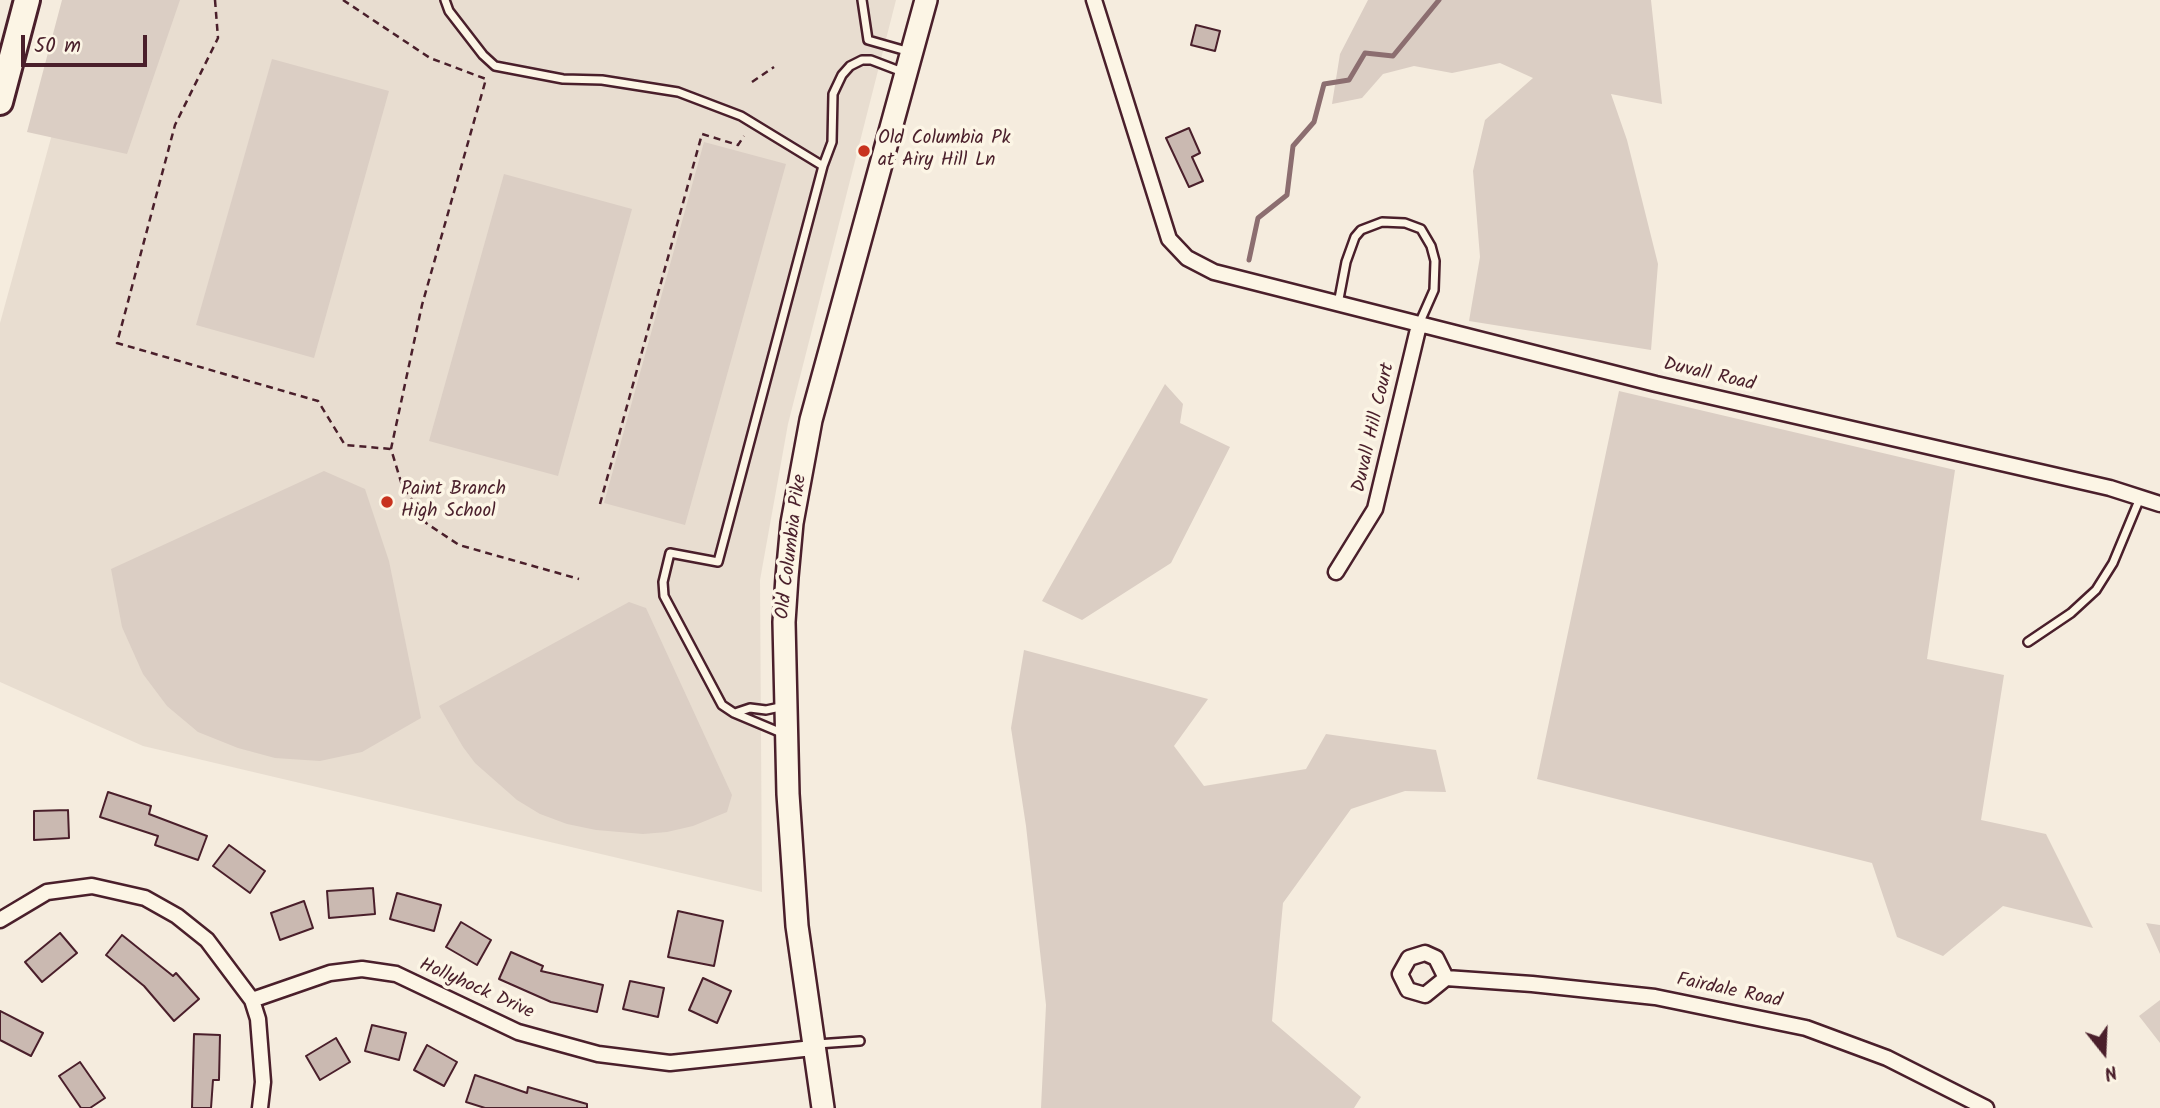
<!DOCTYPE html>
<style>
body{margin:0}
#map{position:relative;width:2160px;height:1108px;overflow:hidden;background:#f5ecde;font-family:Kalam,sans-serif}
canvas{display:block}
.north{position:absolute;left:2069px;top:1017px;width:70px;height:70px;-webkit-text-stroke:5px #fcf5e5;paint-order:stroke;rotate:162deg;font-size:19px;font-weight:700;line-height:28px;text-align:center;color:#4a1f2b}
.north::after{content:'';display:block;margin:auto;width:24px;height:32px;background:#4a1f2b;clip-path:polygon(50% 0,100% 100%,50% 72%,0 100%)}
.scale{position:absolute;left:21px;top:35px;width:126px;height:32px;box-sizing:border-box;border:4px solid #4a1f2b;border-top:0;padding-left:9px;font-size:21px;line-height:24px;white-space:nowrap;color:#4a1f2b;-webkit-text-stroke:5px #fcf5e5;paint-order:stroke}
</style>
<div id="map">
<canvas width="2160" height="1108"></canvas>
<div class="north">N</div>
<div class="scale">50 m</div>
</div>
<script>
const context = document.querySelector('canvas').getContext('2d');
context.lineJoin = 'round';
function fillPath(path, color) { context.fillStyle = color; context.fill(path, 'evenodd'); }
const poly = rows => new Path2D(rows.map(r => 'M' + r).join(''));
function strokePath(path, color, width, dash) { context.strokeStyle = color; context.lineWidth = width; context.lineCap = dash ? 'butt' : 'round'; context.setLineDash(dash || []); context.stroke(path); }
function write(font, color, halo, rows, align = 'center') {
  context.font = font + ' Kalam,sans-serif'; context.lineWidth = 7; context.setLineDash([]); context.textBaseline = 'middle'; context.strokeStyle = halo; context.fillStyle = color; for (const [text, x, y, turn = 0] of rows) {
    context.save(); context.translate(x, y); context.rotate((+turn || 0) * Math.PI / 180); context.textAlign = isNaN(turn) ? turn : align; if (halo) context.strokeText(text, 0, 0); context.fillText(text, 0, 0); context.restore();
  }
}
fillPath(poly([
 [89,0,896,0,788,424,760,580,762,892,143,746,0,682,0,323]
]), '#e8ddd0');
fillPath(poly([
 [62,0,180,0,127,154,27,132],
 [1368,0,1651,0,1662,104,1611,94,1627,140,1658,264,1651,350,1469,321,1480,257,1473,171,1485,120,1533,78,1500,63,1452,73,1414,66,1383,74,1362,98,1332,104,1340,54],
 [272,59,389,91,314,358,196,325],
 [704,142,786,164,685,525,604,503],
 [504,174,632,209,558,476,429,441],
 [1165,384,1183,404,1180,423,1230,447,1171,563,1082,620,1042,601],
 [1619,391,1955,470,1927,659,2004,675,1981,820,2046,834,2093,928,2003,906,1943,956,1897,937,1872,863,1537,779],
 [324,471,365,489,389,561,421,718,362,752,320,761,275,758,238,748,198,732,167,706,143,674,122,627,111,569],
 [629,602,646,608,732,795,727,812,693,826,667,832,643,834,596,830,567,824,540,814,517,800,475,763,463,747,439,706],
 [1024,650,1208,699,1174,746,1204,786,1306,769,1326,734,1436,750,1446,792,1405,791,1351,809,1283,903,1272,1021,1361,1097,1354,1108,1041,1108,1046,1005,1026,826,1011,728],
 [2146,923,2160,925,2160,954],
 [2160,1000,2160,1043,2139,1016]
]), '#dbcec4');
strokePath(poly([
 [1249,260,1258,218,1287,195,1293,146,1314,122,1324,84,1349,80,1365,53,1393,56,1439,0]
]), '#8c6e70', 5);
const building = poly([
 [1196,25,1220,31,1215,51,1191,45,1196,25],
 [1189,128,1200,153,1192,157,1203,181,1189,187,1166,138,1189,128],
 [108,792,151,806,149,814,207,836,198,860,155,845,158,836,100,817,108,792],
 [68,810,69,838,34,840,34,811,68,810],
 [229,845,265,871,250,893,213,866,229,845],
 [373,888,375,914,329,918,327,891,373,888],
 [397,893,441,905,434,931,390,919,397,893],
 [304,901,313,928,280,940,271,913,304,901],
 [678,911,723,921,714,966,668,957,678,911],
 [461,922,491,940,477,965,446,947,461,922],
 [60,933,77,953,42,982,25,962,60,933],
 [122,935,173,976,176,973,199,999,174,1021,144,986,106,955,122,935],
 [511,952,543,966,541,971,603,985,597,1012,551,1002,499,979,511,952],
 [703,978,731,991,717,1023,689,1010,703,978],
 [630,981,664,988,658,1017,623,1009,630,981],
 [0,1011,43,1033,31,1056,0,1040,0,1011],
 [372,1025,406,1033,399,1060,365,1051,372,1025],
 [194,1034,220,1035,219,1080,213,1080,211,1108,192,1108,194,1034],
 [336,1038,350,1062,320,1080,306,1056,336,1038],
 [427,1045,457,1062,444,1086,414,1070,427,1045],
 [80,1062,105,1098,90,1108,81,1108,59,1076,80,1062],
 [475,1075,527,1093,528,1087,587,1104,587,1108,485,1108,466,1102,475,1075]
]);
fillPath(building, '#cab9b1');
strokePath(building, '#4a1f2b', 2);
const service = poly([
 [445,0,449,11,483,55,495,66,563,79,602,80,678,92,741,116,823,166],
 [862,0,868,40,910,52],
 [1338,304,1346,262,1355,237,1361,230,1382,222,1405,223,1421,229,1431,246,1435,261,1434,290,1419,324],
 [2028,642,2071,613,2096,590,2113,563,2140,498],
 [735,713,750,708,766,710,785,706],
 [784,734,734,713,722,705,664,596,663,582,670,553,718,562,823,166,832,142,833,94,842,75,850,66,862,60,871,60,905,73],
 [817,1044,860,1041]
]);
const minor = poly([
 [1094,0,1169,239,1187,258,1214,272,1656,384,2110,488,2160,504],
 [1336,572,1375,509,1419,325],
 [0,920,47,892,92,886,145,898,177,916,207,940,252,1000,258,1019,263,1082,260,1108],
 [1446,978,1436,958,1425,953,1409,958,1400,974,1408,990,1425,995,1446,978,1532,984,1655,997,1806,1028,1887,1058,1986,1108],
 [252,1000,330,973,362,969,396,974,518,1032,598,1054,670,1063,813,1048]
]);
const secondary = poly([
 [823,1108,797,926,788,794,784,622,787,577,792,523,811,420,926,0]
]);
const trunk = poly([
 [0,102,27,0]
]);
strokePath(service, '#4a1f2b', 12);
strokePath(minor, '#4a1f2b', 19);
strokePath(secondary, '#4a1f2b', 26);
strokePath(trunk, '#4a1f2b', 30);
strokePath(poly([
 [215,0,218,38,175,125,117,343,318,401,345,445,391,449],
 [343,0,430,58,486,79,422,305,391,449,401,482,426,523,459,545,579,579],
 [752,82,774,67],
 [600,504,702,134,738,145,744,136]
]), '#4a1f2b', 2.5, [7, 5]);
strokePath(service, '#fcf5e5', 7);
strokePath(minor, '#fcf5e5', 14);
strokePath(secondary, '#fcf5e5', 21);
strokePath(trunk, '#fcf5e5', 24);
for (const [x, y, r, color] of [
 [864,151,7,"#c8321e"],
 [387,502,7,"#c8321e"]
]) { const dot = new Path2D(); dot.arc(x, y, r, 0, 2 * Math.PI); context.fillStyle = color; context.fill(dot); strokePath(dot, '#fcf5e5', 2.5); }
write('19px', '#4a1f2b', '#fcf5e5', [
 ["Old Columbia Pk",878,140],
 ["at Airy Hill Ln",878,162],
 ["Paint Branch",401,491],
 ["High School",401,513]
], 'left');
write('19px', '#4a1f2b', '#fcf5e5', [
 ["Duvall Road",1709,376,13],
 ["Duvall Hill Court",1375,428,-77],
 ["Old Columbia Pike",793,547,-83],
 ["Hollyhock Drive",476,990,24],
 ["Fairdale Road",1729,992,12]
]);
</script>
